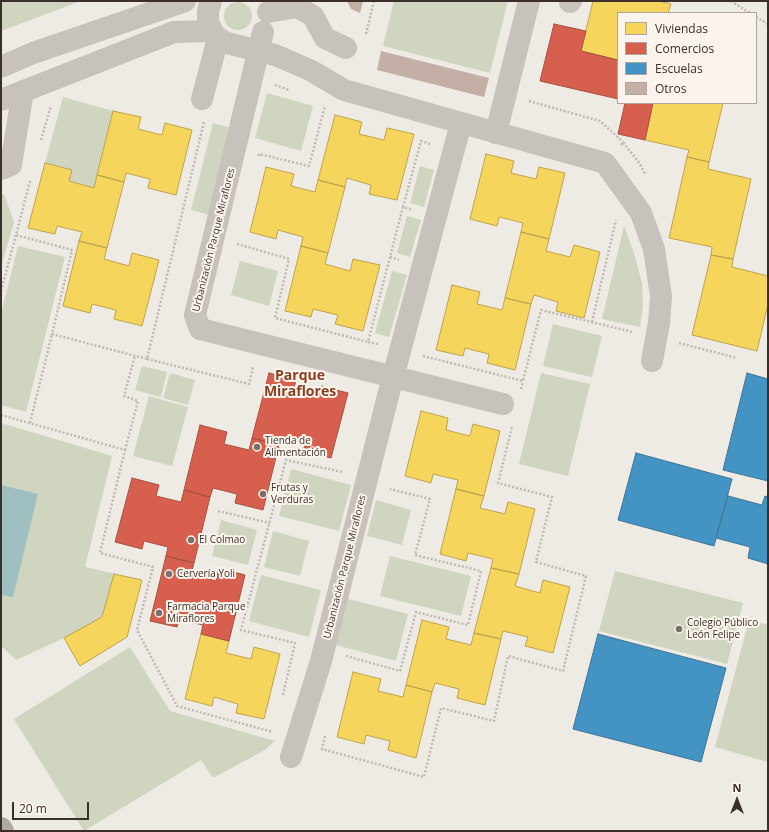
<!DOCTYPE html>
<meta charset="utf-8">
<style>
body{margin:0}
#map{position:relative;width:769px;height:832px;overflow:hidden;background:#eeeae4;font-family:"Open Sans",sans-serif}
canvas{display:block}
.frame{position:absolute;inset:0;border:2px solid #3a2f2a;pointer-events:none}
.legend{position:absolute;left:617px;top:12px;width:140px;height:92px;box-sizing:border-box;background:#fbf4ec;border:1px solid #aea59e;margin:0;padding:5px 7px;list-style:none;font-size:12px;color:#3a2f2a}
.legend li{display:flex;align-items:center;gap:8px;height:20px}
.legend b{width:20px;border:1px solid #aea59e}
.north{position:absolute;left:717px;top:780px;width:40px;height:40px;-webkit-text-stroke:3px #fbf4ec;paint-order:stroke;rotate:0deg;font-size:11px;font-weight:700;line-height:16px;text-align:center;color:#3a2f2a}
.north::after{content:'';display:block;margin:auto;width:14px;height:18px;background:#3a2f2a;clip-path:polygon(50% 0,100% 100%,50% 72%,0 100%)}
.scale{position:absolute;left:12px;top:802px;width:77px;height:18px;box-sizing:border-box;border:2px solid #3a2f2a;border-top:0;padding-left:5px;font-size:12px;line-height:14px;white-space:nowrap;color:#3a2f2a;-webkit-text-stroke:3px #fbf4ec;paint-order:stroke}
</style>
<div id="map">
<canvas width="769" height="832"></canvas>
<div class="frame"></div>
<ul class="legend">
<li><b style="height:11px;background:#f6d55c"></b>Viviendas</li>
<li><b style="height:11px;background:#d6604d"></b>Comercios</li>
<li><b style="height:11px;background:#4393c3"></b>Escuelas</li>
<li><b style="height:11px;background:#c3afa5"></b>Otros</li>
</ul>
<div class="north">N</div>
<div class="scale">20 m</div>
</div>
<script>
const context = document.querySelector('canvas').getContext('2d');
context.lineJoin = 'round';
function fillPath(path, color) { context.fillStyle = color; context.fill(path, 'evenodd'); }
const poly = rows => new Path2D(rows.map(r => 'M' + r).join(''));
function strokePath(path, color, width, dash) { context.strokeStyle = color; context.lineWidth = width; context.lineCap = dash ? 'butt' : 'round'; context.setLineDash(dash || []); context.stroke(path); }
function write(font, color, halo, rows, align = 'center') {
  context.font = font + ' "Open Sans",sans-serif'; context.lineWidth = 4; context.setLineDash([]); context.textBaseline = 'middle'; context.strokeStyle = halo; context.fillStyle = color; for (const [text, x, y, turn = 0] of rows) {
    context.save(); context.translate(x, y); context.rotate((+turn || 0) * Math.PI / 180); context.textAlign = isNaN(turn) ? turn : align; if (halo) context.strokeText(text, 0, 0); context.fillText(text, 0, 0); context.restore();
  }
}
fillPath(poly([
 [1,1,81,1,1,31],
 [394,1,508,1,490,73,383,46],
 '224 16a14 14 0 1 1 28 0a14 14 0 1 1-28 0Z',
 [267,93,313,106,301,151,255,138],
 [63,97,113,111,94,188,69,181,72,170,45,163],
 [213,123,231,128,209,215,191,210],
 [420,166,434,170,424,207,410,203],
 [4,194,14,222,1,267,1,195],
 [407,216,421,220,410,257,397,253],
 [624,226,634,253,642,283,643,306,640,327,602,319],
 [18,246,65,257,26,412,1,405,1,314],
 [240,261,278,271,269,306,231,295],
 [392,271,407,275,389,337,375,333],
 [553,324,602,336,592,377,543,366],
 [142,366,167,372,161,397,135,390],
 [170,373,195,380,188,405,163,398],
 [541,373,590,384,568,476,519,464],
 [149,396,188,407,172,466,133,456],
 [1,423,112,456,85,567,142,580,127,637,80,666,64,638,16,660,1,646],
 [291,469,351,485,339,531,279,516],
 [376,500,411,510,402,545,367,536],
 [221,520,257,530,248,565,212,556],
 [273,531,309,541,300,576,264,567],
 [390,556,471,576,461,616,380,596],
 [615,571,743,603,727,664,599,631],
 [261,575,321,590,309,637,249,621],
 [348,599,408,614,396,661,336,645],
 [749,620,768,625,768,762,715,747],
 [130,647,170,711,275,741,265,750,213,778,201,760,84,831,14,719]
]), '#cfd5be');
fillPath(poly([
 [1,485,38,494,13,597,1,595]
]), '#9fbfc0');
const homes = poly([
 [593,1,659,1,671,4,668,13,618,13,618,60,581,51,593,1],
 [653,103,723,103,709,162,687,157,689,150,645,140,653,103],
 [113,111,141,117,138,129,162,135,165,123,192,130,176,195,148,188,150,179,126,173,124,182,97,175,113,111],
 [335,115,362,122,359,134,384,140,387,128,414,134,397,200,369,194,371,185,347,178,345,187,318,180,335,115],
 [486,154,514,161,511,173,536,179,539,167,565,173,549,239,521,232,523,223,499,217,497,226,470,219,486,154],
 [687,157,709,162,708,169,751,179,733,259,711,255,712,247,669,238,687,157],
 [45,163,72,170,69,181,94,188,97,175,124,182,107,248,79,241,82,232,57,226,55,234,28,228,45,163],
 [266,167,294,174,291,186,315,192,318,180,345,187,328,253,301,246,303,237,278,230,276,239,250,232,266,167],
 [521,232,549,239,546,251,570,257,574,245,600,252,584,318,556,311,558,302,534,295,531,304,505,298,521,232],
 [79,241,107,248,104,259,129,266,132,253,159,260,142,326,114,319,116,310,92,304,90,313,63,306,79,241],
 [301,246,328,253,325,264,350,271,353,259,380,265,363,331,335,324,338,315,313,309,311,317,285,311,301,246],
 [711,255,733,259,732,267,768,276,768,304,757,351,692,335,711,255],
 [452,285,480,292,477,304,502,310,505,298,531,304,515,370,487,363,489,354,465,348,463,356,436,350,452,285],
 [421,411,448,418,446,430,470,436,473,424,500,431,484,496,456,489,458,480,433,474,431,483,405,476,421,411],
 [456,489,484,496,480,508,505,514,508,502,535,509,519,574,491,568,493,559,468,553,466,561,440,554,456,489],
 [491,568,519,574,515,586,540,593,543,580,570,587,553,653,525,646,528,637,503,631,501,639,474,633,491,568],
 [114,574,142,580,127,637,80,666,64,638,102,617,114,574],
 [422,620,449,627,446,639,471,645,474,633,501,639,485,705,457,698,459,689,435,683,432,692,406,685,422,620],
 [201,634,229,641,226,653,251,659,254,647,280,654,264,719,236,713,238,704,214,697,212,706,185,699,201,634],
 [353,672,381,679,378,691,403,697,406,685,432,692,416,758,388,750,390,741,366,735,364,744,337,737,353,672]
]);
fillPath(homes, '#f6d55c');
strokePath(homes, '#bea34d', 1);
const shops = poly([
 [554,24,586,31,581,51,618,60,618,99,540,81,554,24],
 [625,103,653,103,645,140,618,134,625,103],
 [269,373,296,380,293,392,318,398,321,386,348,393,331,458,303,451,306,442,281,436,279,445,252,438,269,373],
 [200,425,227,432,224,444,249,450,252,438,279,445,263,510,235,503,237,494,213,488,210,497,184,490,200,425],
 [132,478,159,485,156,496,181,502,184,490,210,497,194,563,166,556,168,547,144,541,142,549,115,542,132,478],
 [166,556,194,563,191,574,216,581,219,568,245,575,229,641,201,634,203,625,179,619,177,627,150,621,166,556]
]);
fillPath(shops, '#d6604d');
strokePath(shops, '#a75142', 1);
const schools = poly([
 [747,373,768,379,768,481,723,470,747,373],
 [636,453,732,479,714,546,618,520,636,453],
 [728,496,762,505,765,496,768,497,768,564,748,558,750,547,716,538,728,496],
 [598,634,726,668,701,762,573,729,598,634]
]);
fillPath(schools, '#4393c3');
strokePath(schools, '#407595', 1);
fillPath(poly([
 [347,1,363,1,360,13,351,9],
 [381,51,489,78,484,97,377,70]
]), '#c3afa5');
strokePath(poly([
 [731,1,750,13],
 [756,17,768,24],
 [366,34,374,1],
 [275,85,289,90],
 [529,101,600,121,623,142],
 [41,140,51,106],
 [621,145,623,142,640,164,645,174],
 [259,156,259,154,309,166,325,106],
 [30,181,16,235,72,250,52,334,147,359,204,122],
 [403,207,421,141,430,144],
 [237,244,289,259,275,318,368,342],
 [390,257,399,260],
 [1,291,16,235],
 [592,322,616,220],
 [679,343,737,358],
 [378,344,368,342,403,207,413,210],
 [423,356,523,381,541,310,633,332],
 [147,359,249,384,253,367],
 [521,389,523,381],
 [1,415,125,450,100,553,153,567,137,630,177,706,273,732],
 [30,423,52,334],
 [125,450,138,401,124,396,135,355],
 [218,511,270,523],
 [346,656,400,671,416,612,468,625,481,571,415,555,430,499,390,489],
 [283,695,295,643,241,630,286,460,343,472],
 [325,736,322,749,424,777,441,708,494,721,508,656,563,671,586,576,536,562,552,497,498,483,512,427]
]), '#c1bab4', 2.5, [2, 2]);
strokePath(poly([
 [211,1,208,11,208,21,212,31,218,38,227,43,275,55,310,70,344,90,605,163,641,213,654,249,661,296,659,323,652,361],
 [570,2,571,1],
 [268,12,297,7,313,16,325,38,346,48],
 [263,32,195,315,200,329,503,404],
 [1,67,33,53,185,1],
 [202,99,218,38],
 [1,100,174,32,212,31],
 [496,133,529,1],
 [1,169,11,165,23,91],
 [291,757,321,661,388,396,461,123]
]), '#c8c2bc', 22);
strokePath(poly([
 [1,828,3,831]
]), '#ada9a3', 22);
for (const [x, y, r, color] of [
 [257,447,4,"#79706b"],
 [263,494,4,"#79706b"],
 [191,540,4,"#79706b"],
 [169,574,4,"#79706b"],
 [159,613,4,"#79706b"],
 [679,629,4,"#79706b"]
]) { const dot = new Path2D(); dot.arc(x, y, r, 0, 2 * Math.PI); context.fillStyle = color; context.fill(dot); strokePath(dot, '#fbf4ec', 1.5); }
write('10px', '#3a2f2a', '#fbf4ec', [
 ["Urbanización Parque Miraflores",214,240,-76],
 ["Urbanización Parque Miraflores",345,567,-76]
]);
write('10px', '#3a2f2a', '#fbf4ec', [
 ["Tienda de",265,441],
 ["Alimentación",265,453],
 ["Frutas y",271,488],
 ["Verduras",271,500],
 ["El Colmao",199,540],
 ["Cervería Yoli",177,574],
 ["Farmacia Parque",167,607],
 ["Miraflores",167,619],
 ["Colegio Público",687,623],
 ["León Felipe",687,635]
], 'left');
write('bold 14px', '#8a3f21', '#fbf4ec', [
 ["Parque",300,376],
 ["Miraflores",300,392]
]);
</script>
